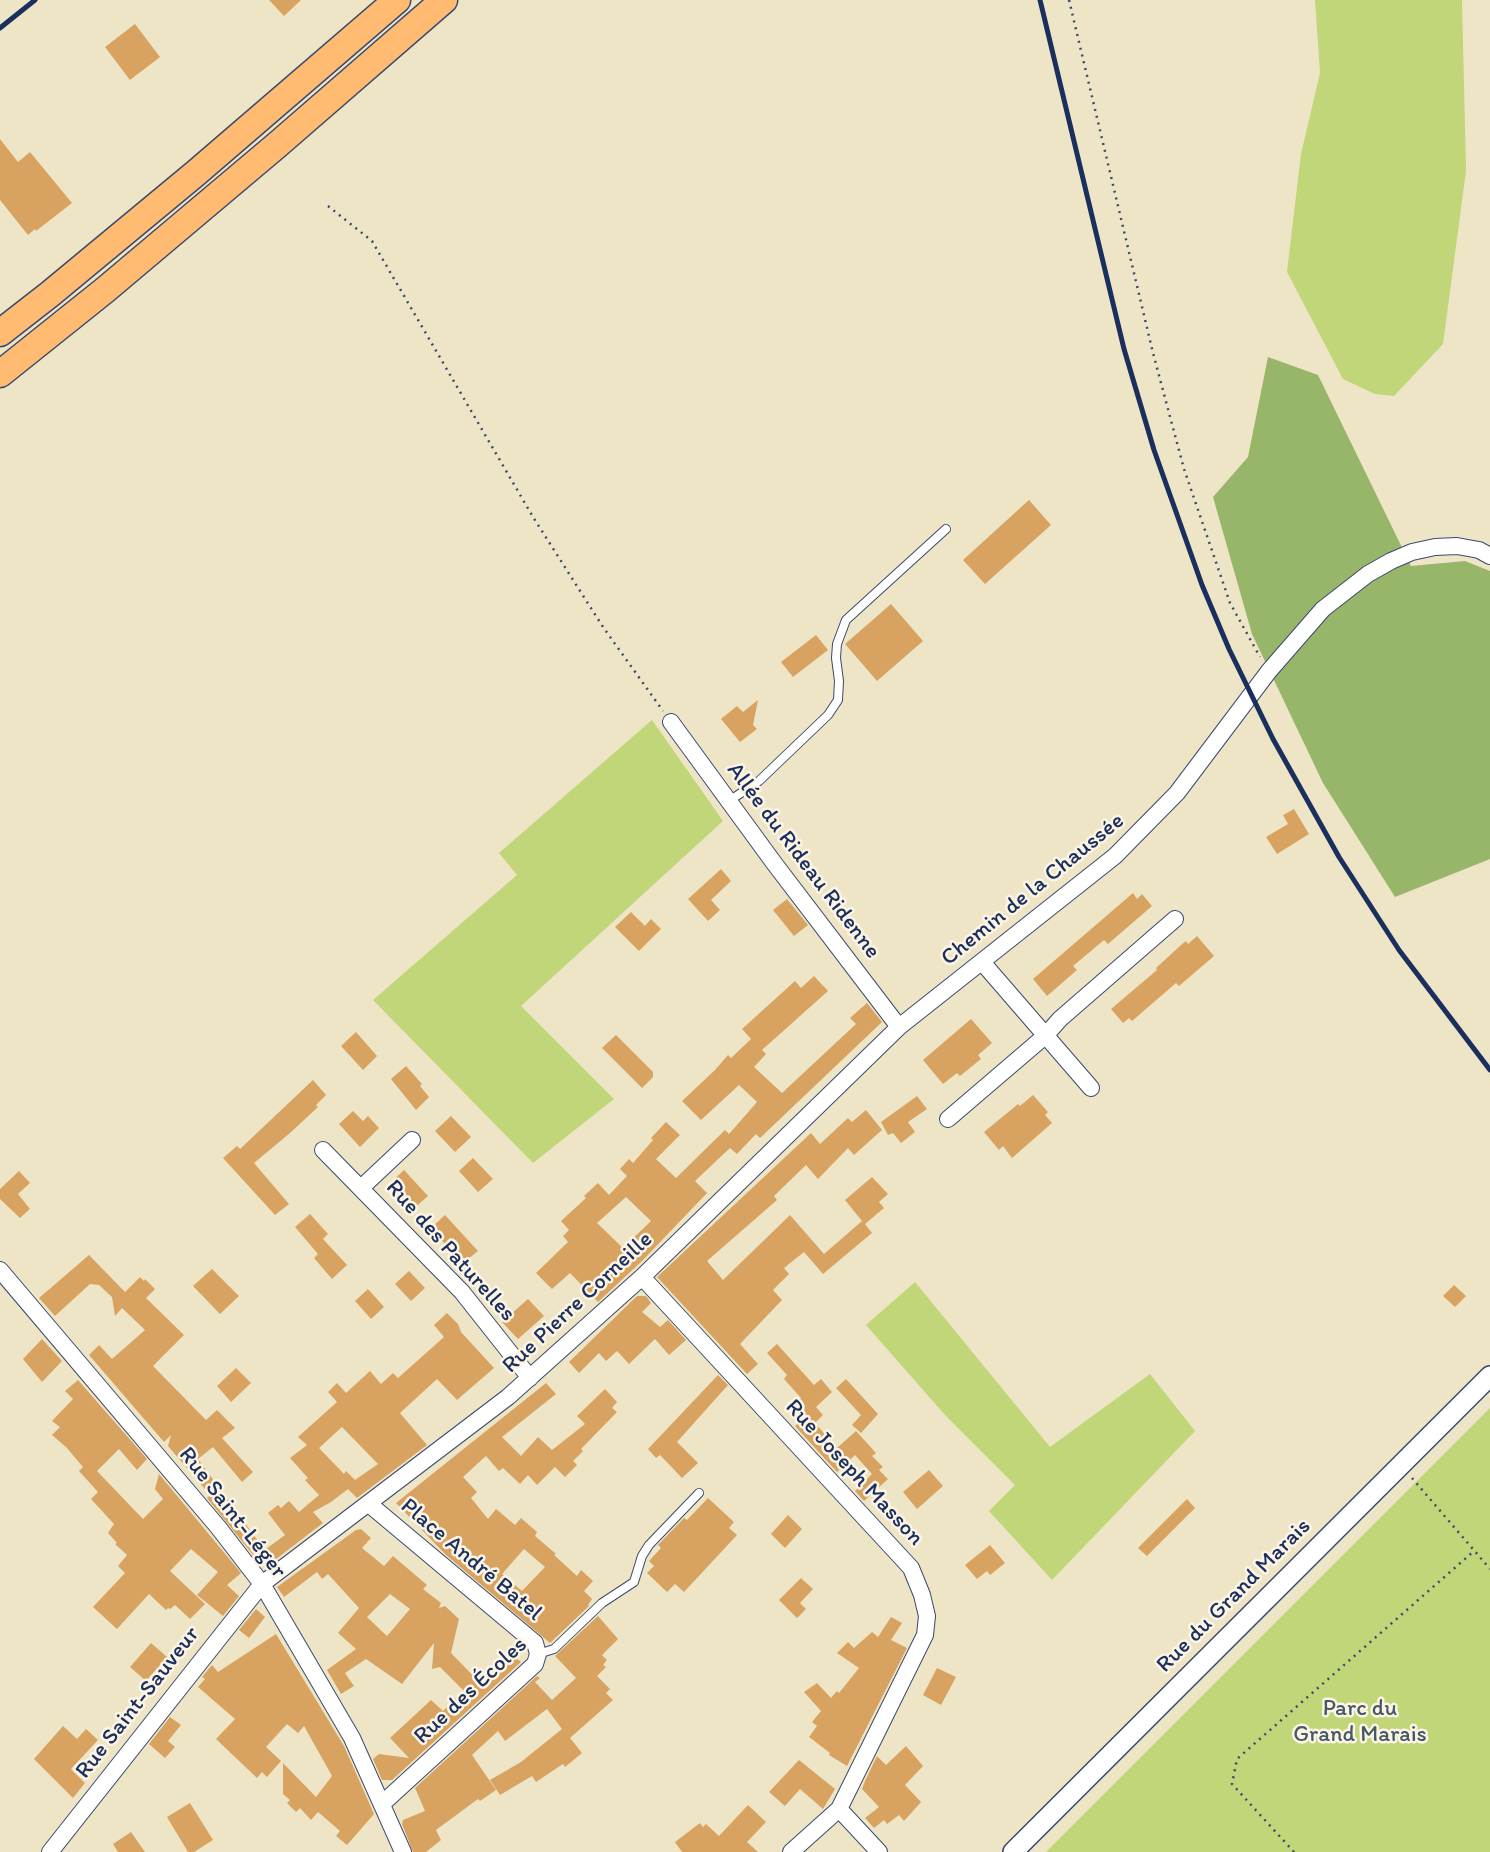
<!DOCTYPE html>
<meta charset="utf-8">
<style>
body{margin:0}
canvas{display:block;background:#ede5c6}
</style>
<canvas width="1490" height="1852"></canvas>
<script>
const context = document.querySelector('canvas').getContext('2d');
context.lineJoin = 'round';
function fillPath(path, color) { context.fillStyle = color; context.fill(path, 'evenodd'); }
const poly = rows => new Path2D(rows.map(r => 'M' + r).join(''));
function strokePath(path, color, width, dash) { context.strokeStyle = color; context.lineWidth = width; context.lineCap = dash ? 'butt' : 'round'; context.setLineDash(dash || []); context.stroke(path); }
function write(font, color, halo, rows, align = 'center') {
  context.font = font + ' Itim,sans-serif'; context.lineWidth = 5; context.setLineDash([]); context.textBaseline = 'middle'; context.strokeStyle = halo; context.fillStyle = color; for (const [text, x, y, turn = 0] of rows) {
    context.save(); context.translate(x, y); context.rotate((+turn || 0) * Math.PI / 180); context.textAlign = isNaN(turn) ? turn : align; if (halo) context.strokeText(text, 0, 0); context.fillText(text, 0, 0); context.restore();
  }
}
fillPath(poly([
 [1315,0,1462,0,1466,171,1443,344,1394,396,1375,394,1343,379,1287,272,1301,154,1320,73],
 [652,720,723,821,521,1006,614,1099,533,1163,373,1000,517,875,499,853],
 [915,1282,1050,1447,1150,1374,1195,1431,1052,1580,989,1511,1015,1485,945,1415,866,1325],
 [1490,1408,1490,1852,1046,1852]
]), '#c1d579');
fillPath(poly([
 [1268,357,1318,375,1411,566,1465,561,1490,571,1490,859,1395,897,1323,783,1252,634,1213,497,1248,457]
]), '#98b669');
fillPath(poly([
 [269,0,301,0,284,16],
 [135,24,160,57,130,80,105,47],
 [0,139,18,162,30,152,72,203,36,231,35,229,28,235,0,200],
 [1029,500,1051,525,985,584,963,560],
 [891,604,923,641,877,681,845,644],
 [816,635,828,650,793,677,781,662],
 [758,700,753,725,757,729,740,742,721,719,737,706,743,712],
 [1294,809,1309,834,1277,854,1266,837,1288,824,1283,815],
 [721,869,731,881,711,900,720,910,708,921,688,899],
 [1133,893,1137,899,1142,894,1152,906,1108,944,1104,940,1073,966,1077,970,1047,996,1033,979],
 [787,899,808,925,794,936,773,910],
 [631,912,645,926,651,919,661,929,639,951,615,927],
 [1197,936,1214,956,1179,986,1176,983,1132,1021,1129,1018,1123,1023,1111,1009,1157,970,1156,968,1181,945,1186,941,1188,944],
 [814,976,828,991,762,1050,766,1054,754,1067,782,1093,856,1024,850,1018,867,1003,882,1022,760,1138,756,1134,737,1154,730,1148,695,1181,707,1193,642,1261,598,1302,570,1273,552,1289,536,1273,568,1242,563,1236,569,1230,561,1221,586,1198,584,1196,598,1183,609,1195,627,1176,620,1169,629,1159,633,1163,653,1140,651,1138,666,1122,680,1135,656,1159,676,1178,725,1130,729,1134,757,1102,739,1085,701,1120,682,1101,715,1070,728,1055,731,1058,751,1039,742,1029,795,981,801,988],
 [626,1197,651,1221,623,1248,597,1223],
 [971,1019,992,1043,978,1055,981,1059,960,1076,957,1073,943,1084,923,1060],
 [356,1032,377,1056,363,1070,341,1046],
 [616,1035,653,1072,653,1077,642,1088,602,1048],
 [406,1066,422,1084,420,1086,429,1097,416,1110,391,1079],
 [313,1080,326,1095,316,1105,318,1107,290,1133,254,1163,289,1204,275,1215,223,1158,237,1146,240,1149],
 [1033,1095,1048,1112,1045,1115,1052,1123,1012,1158,1003,1146,999,1150,984,1132,1018,1104,1020,1106],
 [917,1096,927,1109,908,1122,915,1132,901,1143,893,1133,888,1135,881,1122],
 [866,1110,882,1130,854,1155,848,1148,818,1179,806,1165,774,1196,777,1200,707,1261,723,1280,790,1215,824,1254,862,1221,845,1200,872,1177,888,1194,879,1202,884,1208,865,1224,872,1233,823,1274,804,1252,784,1268,789,1274,773,1290,782,1300,740,1344,758,1364,747,1374,657,1277,811,1133,820,1144,848,1118,852,1122],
 [353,1111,363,1121,368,1116,379,1128,360,1147,339,1124],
 [451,1116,471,1137,455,1152,435,1131],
 [473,1158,493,1179,478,1192,459,1171],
 [404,1170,428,1196,411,1211,388,1185],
 [19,1171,30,1183,18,1194,30,1209,20,1218,0,1199,0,1189],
 [310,1214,328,1234,323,1239,347,1265,332,1279,314,1258,318,1254,295,1227],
 [445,1215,478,1251,462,1264,431,1228],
 [89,1255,125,1292,140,1277,144,1281,145,1279,155,1289,146,1298,184,1335,153,1366,206,1420,217,1410,235,1428,222,1438,253,1472,242,1482,213,1447,198,1459,264,1549,253,1555,207,1498,210,1495,168,1446,171,1435,164,1442,89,1355,99,1345,112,1359,145,1330,122,1308,115,1316,112,1297,99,1285,90,1284,55,1316,39,1298],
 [212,1269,239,1296,220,1314,193,1286],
 [409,1271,425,1288,411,1301,395,1284],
 [1454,1285,1466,1296,1455,1307,1443,1296],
 [368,1289,384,1307,371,1319,355,1301],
 [637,1296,646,1296,651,1303,642,1312,660,1327,668,1320,686,1340,669,1355,655,1339,629,1364,617,1351,606,1361,599,1353,579,1373,569,1362],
 [528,1299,544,1316,518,1339,502,1322],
 [447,1313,458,1324,461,1332,494,1368,457,1400,437,1379,400,1413,427,1445,357,1498,348,1489,331,1502,313,1512,323,1523,267,1566,258,1555,285,1535,268,1513,278,1505,281,1508,289,1501,299,1512,319,1495,305,1480,308,1478,290,1458,307,1445,298,1437,337,1402,328,1392,337,1383,346,1393,370,1371,381,1384,393,1373,398,1378,444,1337,434,1325],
 [342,1427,378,1464,355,1480,346,1471,344,1474,319,1448],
 [42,1339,62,1361,42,1382,23,1359],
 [777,1344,814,1385,821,1379,832,1392,816,1407,823,1415,815,1423,837,1448,856,1431,876,1453,872,1456,883,1467,879,1470,888,1479,864,1501,855,1491,872,1474,855,1455,837,1472,795,1426,805,1416,793,1404,801,1398,784,1379,787,1375,767,1353],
 [236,1368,251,1383,231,1402,217,1386],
 [718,1375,728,1385,677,1442,698,1463,682,1478,660,1455,656,1458,648,1449],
 [846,1379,878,1414,861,1433,852,1425,861,1415,836,1388],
 [78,1380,147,1459,137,1470,119,1449,97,1471,143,1519,163,1499,155,1489,159,1474,241,1573,227,1585,239,1596,223,1616,197,1595,218,1572,191,1549,170,1571,205,1604,190,1619,175,1605,170,1609,168,1608,166,1610,149,1594,117,1629,93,1607,125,1573,118,1566,127,1555,115,1544,117,1543,108,1533,114,1524,91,1499,98,1492,79,1471,83,1467,66,1447,52,1435,60,1427,52,1421,73,1399,65,1391],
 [546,1383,556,1394,502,1437,521,1456,538,1437,552,1450,585,1424,577,1416,605,1389,617,1402,612,1408,617,1412,581,1449,583,1451,573,1461,577,1465,565,1477,555,1467,537,1485,528,1475,520,1484,503,1468,499,1471,486,1456,463,1477,477,1492,471,1498,488,1519,496,1509,515,1525,521,1518,537,1532,535,1536,556,1554,554,1555,577,1576,581,1570,593,1581,584,1591,592,1599,588,1605,589,1606,550,1643,446,1555,396,1503],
 [524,1549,545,1567,522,1591,502,1574],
 [929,1470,943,1486,917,1509,903,1492],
 [708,1498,734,1522,729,1528,737,1535,684,1592,675,1584,667,1592,647,1573,654,1566,649,1561,661,1548,658,1545,684,1518,687,1520],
 [1187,1499,1195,1508,1147,1556,1138,1548],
 [788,1515,802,1529,785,1548,771,1534],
 [361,1529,371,1538,362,1548,384,1566,393,1556,427,1585,423,1589,441,1603,439,1608,445,1606,459,1619,451,1653,483,1686,515,1657,521,1662,392,1780,382,1780,373,1759,379,1754,409,1758,390,1738,431,1700,443,1711,464,1691,440,1667,432,1669,434,1643,402,1684,366,1659,345,1673,354,1686,341,1694,327,1670,356,1649,338,1633,359,1608,328,1574,322,1579,317,1572,284,1597,277,1587,356,1530],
 [390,1594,410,1609,387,1636,367,1617],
 [990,1545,1005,1563,990,1575,987,1571,977,1579,965,1565],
 [801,1578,813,1589,800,1603,806,1609,797,1618,779,1600],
 [256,1609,265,1617,249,1638,239,1630],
 [598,1616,618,1639,602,1655,607,1660,603,1665,606,1667,597,1676,610,1689,606,1693,613,1700,570,1738,582,1753,565,1767,563,1764,536,1782,532,1776,500,1795,490,1780,521,1762,562,1729,547,1709,505,1741,498,1731,472,1755,496,1790,480,1801,478,1799,436,1830,441,1840,426,1852,413,1852,402,1824,403,1820,425,1811,415,1788,537,1676,540,1678,535,1682,552,1700,576,1678,555,1656],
 [891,1617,902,1623,891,1640,907,1648,847,1766,829,1755,830,1753,809,1737,817,1726,812,1722,821,1711,804,1692,817,1683,831,1698,837,1691,839,1693,859,1668,837,1653,848,1642,854,1648,872,1632,878,1637],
 [276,1634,344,1746,374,1814,347,1845,336,1836,340,1831,318,1812,311,1820,300,1808,296,1812,287,1803,290,1800,283,1794,283,1763,316,1797,332,1776,304,1726,298,1733,287,1724,266,1747,281,1761,267,1777,262,1772,257,1778,216,1739,235,1719,198,1687,205,1679,202,1677,212,1665,218,1672],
 [151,1643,167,1657,146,1681,130,1667],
 [937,1668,956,1677,941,1705,923,1695],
 [170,1717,181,1725,168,1741,175,1747,165,1758,149,1744],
 [63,1726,77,1739,86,1729,98,1740,71,1769,85,1783,73,1798,34,1759],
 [906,1746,923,1766,905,1785,921,1802,904,1821,899,1815,887,1824,884,1820,874,1828,865,1818,879,1807,862,1789,865,1781,877,1756,886,1765],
 [799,1760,835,1789,823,1809,800,1789,785,1806,769,1792],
 [190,1803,213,1840,194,1852,188,1852,167,1817],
 [748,1805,766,1822,747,1842,758,1852,682,1852,675,1842,700,1823,703,1827,706,1824,719,1836],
 [131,1832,145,1852,118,1852,113,1844]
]), '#d8a361');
const service = poly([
 [729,801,759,781,828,715,838,700,839,681,836,658,837,644,846,620,946,529],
 [538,1654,554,1649,602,1603,634,1582,642,1556,649,1545,699,1493]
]);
const minor = poly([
 [671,722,774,863,899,1027],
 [982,962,1091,1088],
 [948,1119,1045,1036,1060,1019,1175,919],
 [323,1150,462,1292,530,1378],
 [361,1188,412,1140],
 [0,1270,218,1527,262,1584,352,1738,403,1852],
 [642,1277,911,1568,922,1595,927,1616,925,1635,839,1809],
 [369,1504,535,1643,538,1654,535,1664,383,1803],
 [50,1852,262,1584,508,1397,642,1277,899,1027,1115,856,1177,793,1269,671,1323,609,1368,574,1391,561,1412,552,1435,547,1457,546,1479,550,1490,556],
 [791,1852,839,1809,879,1852]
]);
const tertiary = poly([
 [1013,1852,1490,1376]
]);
const trunk = poly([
 [0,333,50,294,196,173,397,0],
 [0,374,105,290,277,145,444,0]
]);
strokePath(service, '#3a4a6e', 10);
strokePath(minor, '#3a4a6e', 18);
strokePath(tertiary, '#3a4a6e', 22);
strokePath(trunk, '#3a4a6e', 29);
strokePath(poly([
 [1069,0,1153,353,1184,469,1230,603,1260,657],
 [328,206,372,241,533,517,603,627,663,711],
 [1412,1478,1490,1569],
 [1294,1852,1232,1784,1237,1759,1474,1551]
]), '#3a4a6e', 2.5, [2, 5]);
strokePath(service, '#fff', 8);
strokePath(minor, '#fff', 16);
strokePath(tertiary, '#fff', 19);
strokePath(trunk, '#ffbb71', 26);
strokePath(poly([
 [1040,0,1124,349,1154,450,1202,585,1229,649,1273,739,1339,857,1399,950,1490,1070],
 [0,28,35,0]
]), '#1b2f5e', 5);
write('23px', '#1b2f5e', '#fcf5e5', [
 ["Allée du Rideau Ridenne",803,861,53],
 ["Chemin de la Chaussée",1033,890,-39],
 ["Rue des Paturelles",450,1251,48],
 ["Rue Pierre Corneille",578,1303,-43],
 ["Rue Joseph Masson",854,1473,47],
 ["Rue Saint-Léger",232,1513,52],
 ["Place André Batel",471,1560,40],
 ["Rue du Grand Marais",1234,1596,-45],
 ["Rue des Écoles",471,1691,-43],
 ["Rue Saint-Sauveur",138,1703,-52]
]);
write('23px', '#445865', '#fcf5e5', [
 ["Parc du",1360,1709],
 ["Grand Marais",1360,1735]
]);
</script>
